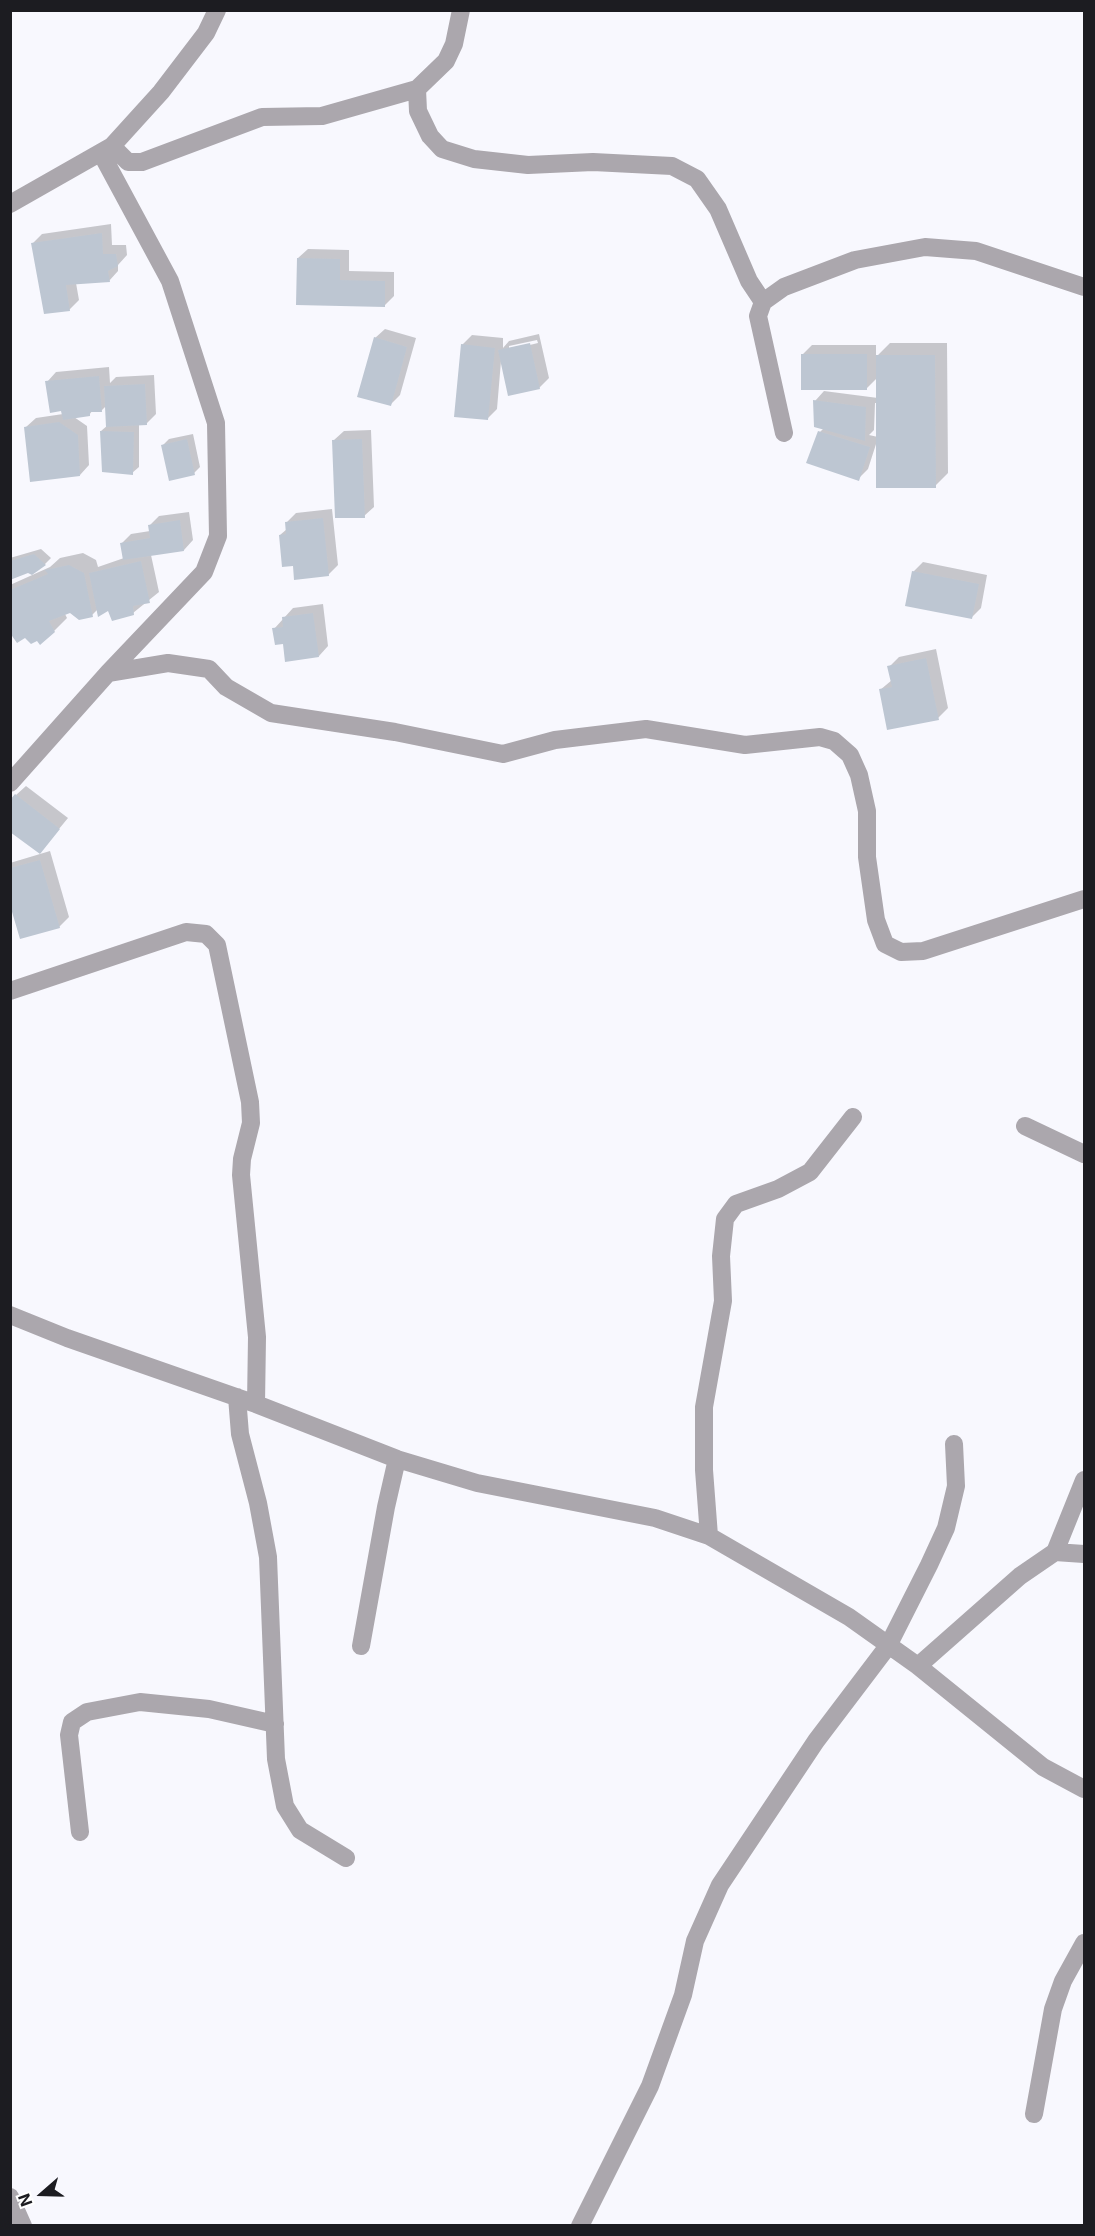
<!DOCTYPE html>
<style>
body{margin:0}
#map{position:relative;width:1095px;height:2236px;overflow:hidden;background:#f8f8fe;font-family:Inter,sans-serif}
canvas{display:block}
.frame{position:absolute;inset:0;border:12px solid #1c1c21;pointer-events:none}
.north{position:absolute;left:12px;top:2164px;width:60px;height:60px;-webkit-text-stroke:4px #fff;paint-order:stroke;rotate:250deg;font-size:16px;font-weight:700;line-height:24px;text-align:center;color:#1c1c21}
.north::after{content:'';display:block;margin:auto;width:21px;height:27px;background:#1c1c21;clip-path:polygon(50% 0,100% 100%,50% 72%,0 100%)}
</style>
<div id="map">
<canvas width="1095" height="2236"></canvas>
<div class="frame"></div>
<div class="north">N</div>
</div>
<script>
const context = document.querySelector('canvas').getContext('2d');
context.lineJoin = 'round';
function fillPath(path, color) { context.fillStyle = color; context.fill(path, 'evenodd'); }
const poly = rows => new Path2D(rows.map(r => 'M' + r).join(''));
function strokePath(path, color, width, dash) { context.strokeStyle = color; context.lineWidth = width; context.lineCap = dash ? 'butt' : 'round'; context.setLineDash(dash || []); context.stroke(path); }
fillPath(poly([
 [111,224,112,245,126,245,127,255,118,265,118,271,109,281,76,283,79,300,69,310,32,244,42,234],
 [308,249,349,250,349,271,394,272,394,296,384,306,298,258],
 [385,329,416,338,400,395,390,405,375,338],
 [539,334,549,378,539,388,501,361,497,409,487,419,462,345,472,335,503,338,503,348,509,341],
 [537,340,538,343,509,350,509,346],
 [890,343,947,343,948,473,935,486,877,441,868,469,858,479,820,432,824,428,815,401,824,391,878,398,877,378,866,389,802,355,812,345,876,345,876,357],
 [875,403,878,403,878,437,869,435,874,430],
 [109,367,110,383,116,377,154,375,156,414,146,424,139,424,139,467,132,473,101,431,108,425,107,405,101,411,93,410,89,415,74,417,87,426,89,465,80,475,26,427,36,418,63,414,47,382,56,372],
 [371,430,374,507,364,516,334,440,344,431],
 [193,434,200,467,194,473,163,445,169,439],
 [332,509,338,565,328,575,294,564,280,535,287,529,286,523,296,513],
 [189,512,193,540,184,550,151,555,159,592,133,613,109,609,98,609,92,615,71,612,65,614,67,618,54,631,37,639,10,630,10,585,50,567,60,558,83,553,96,560,98,567,124,558,122,543,131,534,150,531,149,526,159,516],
 [41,549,51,558,45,564,32,574,28,571,10,578,10,558],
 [923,562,987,575,981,608,971,618,913,572],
 [323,604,328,646,319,656,284,643,274,629,293,608],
 [936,649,948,708,938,718,880,690,892,680,889,667,899,657],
 [26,786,68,818,40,852,16,795],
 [50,851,69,917,59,927,10,900,10,863]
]), '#0003');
fillPath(poly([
 [102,233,103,254,116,254,118,266,108,271,110,282,66,285,70,311,44,314,31,243],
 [297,258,340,259,340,280,385,281,385,307,296,305],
 [374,337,407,347,391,406,357,397],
 [530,343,540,389,508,396,498,350],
 [461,344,495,348,488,420,454,417],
 [801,354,867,354,867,390,801,390],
 [876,355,935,355,936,488,876,488],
 [99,376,102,412,90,412,90,416,63,420,61,411,50,413,45,381],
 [145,384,147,425,106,427,104,386],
 [813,400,866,407,865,441,814,427],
 [59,422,78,435,80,476,30,482,24,427],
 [100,431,134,432,133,475,102,472],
 [818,431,870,447,859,481,806,463],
 [187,439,195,475,169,481,161,445],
 [362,439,365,518,335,518,332,440],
 [323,518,329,576,294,580,293,566,282,567,279,535,286,534,285,522],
 [180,520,184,551,123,560,120,543,150,538,148,525],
 [34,554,46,565,32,575,28,573,10,580,10,561],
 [141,561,150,603,133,606,134,615,112,621,108,611,98,617,89,573],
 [69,565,84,573,93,617,79,620,70,613,49,621,55,632,40,645,37,641,31,644,25,638,17,643,10,633,10,590,48,574,45,570],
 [912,571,979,584,972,619,905,606],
 [313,613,319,657,285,662,283,644,275,645,272,628,283,627,282,617],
 [926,658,939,720,887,730,879,689,892,687,887,666],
 [15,794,60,829,40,854,10,832,10,800],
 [40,860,60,928,20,939,10,905,10,868]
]), '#bdc6d2');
strokePath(poly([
 [417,89,418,111,430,136,442,149,474,159,528,165,593,162,672,166,697,179,718,209,749,281,763,302],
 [112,146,128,162,142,162,262,117,322,116,417,89,446,61,454,44,461,10],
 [10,204,112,146,161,92,206,33,217,10],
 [784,433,758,316,763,302,784,287,855,260,925,247,976,251,1084,287],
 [108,673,168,663,209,669,226,687,271,713,395,732,503,754,555,740,646,729,745,745,820,737,834,741,850,755,859,775,867,811,867,857,876,920,885,944,901,952,923,951,1084,899],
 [10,783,108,673,204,572,218,536,216,423,170,281,101,153],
 [10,991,186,932,206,934,217,945,250,1102,251,1123,242,1159,241,1175,257,1337,256,1404],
 [1025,1126,1084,1154],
 [10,1315,67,1338,256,1404,397,1459,477,1483,655,1518,709,1536,849,1617,918,1666,1043,1767,1084,1789],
 [237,1397,240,1434,258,1503,268,1557,276,1759,285,1806,300,1830,346,1858],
 [709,1536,704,1470,704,1407,723,1301,721,1256,725,1219,736,1204,778,1189,810,1172,853,1117],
 [1055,1552,1084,1480],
 [361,1646,386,1507,397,1459],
 [918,1666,1020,1576,1055,1552,1084,1554],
 [80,1832,69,1735,72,1722,87,1712,140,1702,209,1709,275,1724],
 [1034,2114,1053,2009,1063,1981,1084,1943],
 [10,2197,23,2226],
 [580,2226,650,2086,683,1995,695,1941,720,1885,816,1741,888,1646,929,1565,946,1528,956,1486,954,1444]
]), '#aba7ad', 18);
</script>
